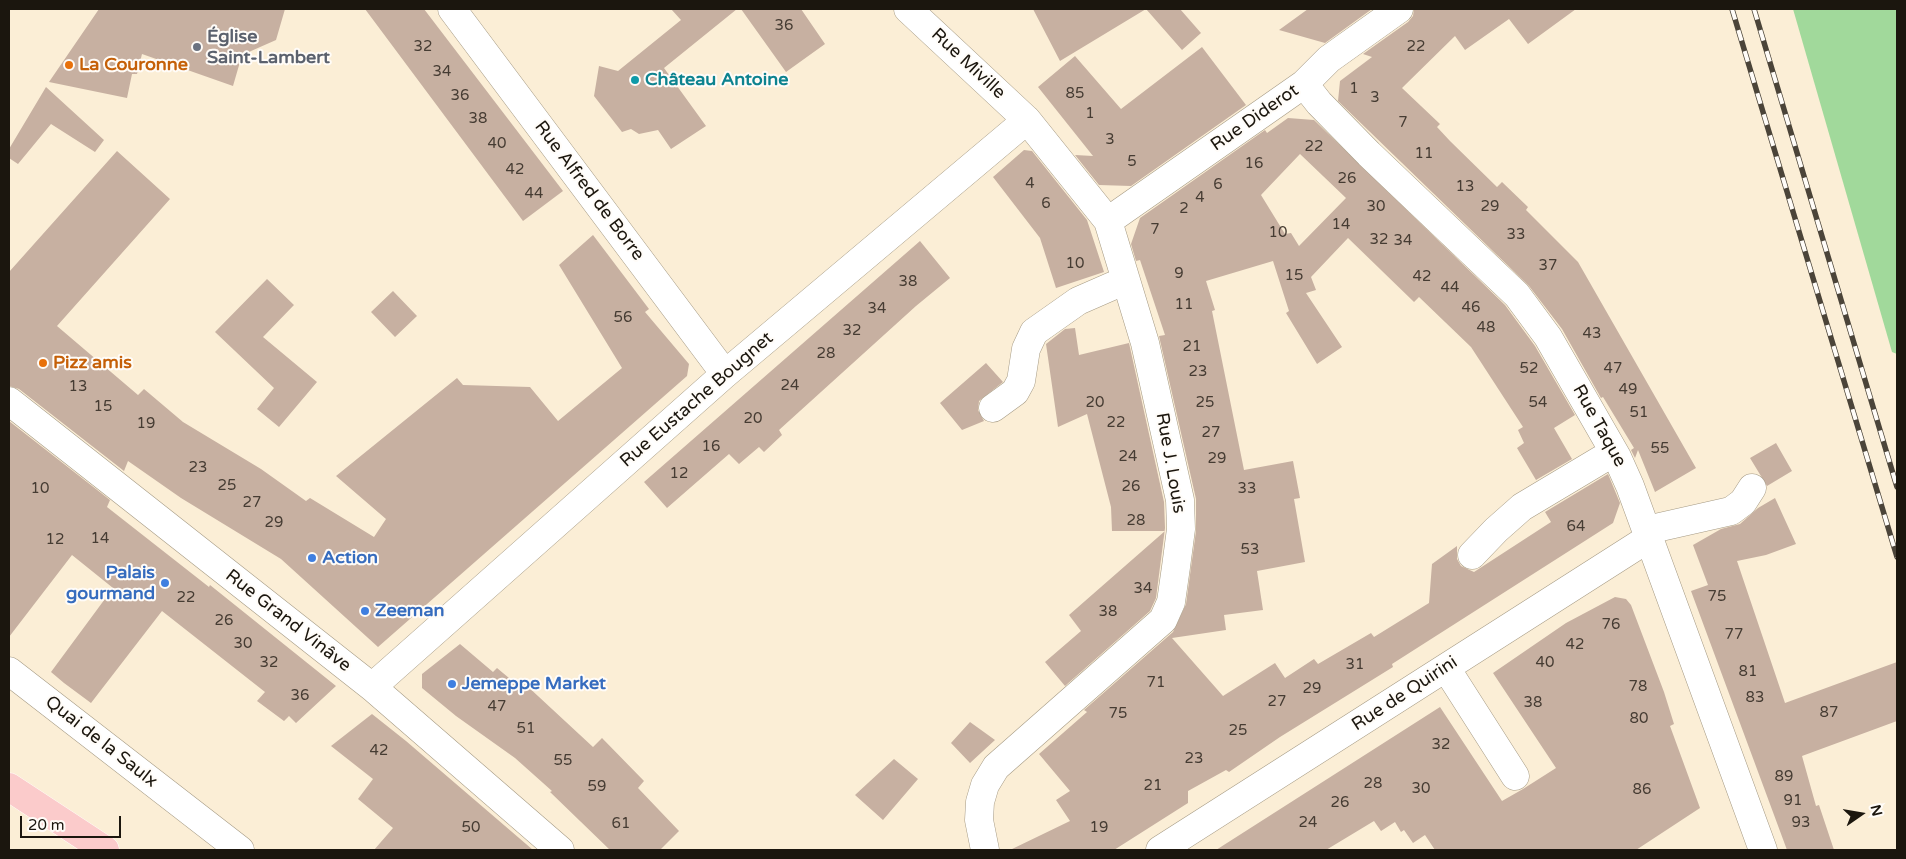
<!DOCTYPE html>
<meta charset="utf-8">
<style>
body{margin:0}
#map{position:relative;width:1906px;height:859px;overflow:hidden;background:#fbeed6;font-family:"Varela Round",sans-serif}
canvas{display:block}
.frame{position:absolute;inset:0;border:10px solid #1b160e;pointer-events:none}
.north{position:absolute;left:1836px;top:789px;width:50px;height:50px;-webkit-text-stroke:4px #fffcf8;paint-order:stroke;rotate:77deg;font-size:14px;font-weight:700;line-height:20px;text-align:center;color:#1b160e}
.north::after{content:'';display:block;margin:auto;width:18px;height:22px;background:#1b160e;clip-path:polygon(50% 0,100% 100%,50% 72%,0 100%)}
.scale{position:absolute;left:20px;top:816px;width:101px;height:22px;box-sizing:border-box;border:2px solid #1b160e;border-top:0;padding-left:6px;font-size:15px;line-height:18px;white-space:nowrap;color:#1b160e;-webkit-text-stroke:4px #fffcf8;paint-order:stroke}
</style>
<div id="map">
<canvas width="1906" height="859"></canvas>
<div class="frame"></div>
<div class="north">N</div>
<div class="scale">20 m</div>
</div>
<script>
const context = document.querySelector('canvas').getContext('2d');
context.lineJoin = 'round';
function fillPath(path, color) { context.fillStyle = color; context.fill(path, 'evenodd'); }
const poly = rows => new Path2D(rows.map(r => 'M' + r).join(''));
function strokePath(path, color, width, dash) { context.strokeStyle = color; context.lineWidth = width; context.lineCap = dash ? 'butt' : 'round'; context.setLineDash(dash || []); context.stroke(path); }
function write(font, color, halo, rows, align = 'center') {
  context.font = font + ' "Varela Round",sans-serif'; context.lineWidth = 4; context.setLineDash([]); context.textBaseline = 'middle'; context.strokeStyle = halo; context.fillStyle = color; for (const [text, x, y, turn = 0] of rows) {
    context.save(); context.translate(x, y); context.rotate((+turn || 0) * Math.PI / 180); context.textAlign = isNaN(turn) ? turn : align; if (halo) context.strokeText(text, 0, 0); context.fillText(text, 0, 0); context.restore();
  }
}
fillPath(poly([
 [1793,9,1897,9,1897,354,1892,352]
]), '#a1d99b');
fillPath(poly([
 [99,9,285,9,276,40,242,55,233,86,142,54,137,74,132,74,127,98,49,82],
 [365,9,424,9,563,191,523,221],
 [671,9,737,9,664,68,706,126,671,149,658,130,639,134,631,129,622,132,594,96,599,66,618,71,681,20],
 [741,9,801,9,825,44,786,72],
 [1033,9,1180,9,1201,33,1182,50,1146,9,1060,61],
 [1308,9,1372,9,1325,43,1279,30],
 [1414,9,1576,9,1528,44,1509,19,1465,50,1455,36,1402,88,1440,124,1437,127,1450,141,1497,187,1502,182,1528,207,1526,210,1578,262,1696,468,1655,492,1638,450,1635,458,1631,450,1634,448,1603,397,1601,398,1562,329,1529,286,1338,101,1340,81,1372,57,1363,54,1408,22,1413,16],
 [1202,47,1246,105,1131,186,1099,185,1075,155,1093,156,1038,87,1075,56,1121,109],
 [46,87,104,140,95,152,51,124,18,164,9,158,9,149],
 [1288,118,1314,120,1505,305,1535,346,1575,415,1554,428,1572,459,1536,480,1517,448,1524,443,1518,430,1523,427,1471,347,1419,297,1414,302,1348,238,1311,277,1316,290,1306,293,1342,347,1317,364,1286,313,1289,311,1273,261,1206,281,1215,310,1212,311,1244,470,1293,461,1300,498,1294,499,1305,562,1257,571,1263,610,1224,615,1226,630,1172,638,1223,696,1275,663,1285,678,1314,659,1318,664,1371,633,1374,637,1429,603,1432,564,1457,546,1457,559,1461,566,1474,572,1551,522,1545,512,1608,474,1620,503,1613,523,1392,664,1393,667,1280,737,1229,772,1226,770,1188,791,1188,803,1114,850,1010,850,1070,821,1056,800,1070,791,1039,754,1087,712,1084,710,1173,632,1186,604,1196,531,1196,499,1159,336,1165,335,1140,260,1136,261,1131,244,1140,218,1265,130,1267,133],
 [1300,154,1346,198,1299,246,1291,233,1285,234,1261,195],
 [1024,150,1032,151,1087,220,1104,272,1056,288,1040,238,993,177],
 [117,151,170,199,57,326,138,395,144,389,183,422,261,469,306,501,310,498,374,537,386,519,336,476,457,378,463,385,530,387,558,421,622,368,559,265,593,235,649,309,645,312,689,364,687,376,378,647,281,559,181,498,128,461,124,471,19,389,9,386,9,272],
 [920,241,950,278,916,306,779,430,782,435,764,452,759,447,739,464,729,454,667,508,644,482],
 [267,279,294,305,263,337,317,382,279,427,257,409,274,388,215,332],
 [393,291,417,316,395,337,371,312],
 [1075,328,1079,355,1129,343,1164,502,1165,528,1156,598,1150,611,1065,686,1045,662,1081,631,1069,615,1165,531,1112,531,1111,507,1087,414,1058,427,1046,344,1065,329],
 [986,363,1003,382,979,401,978,410,984,421,962,430,940,403],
 [9,421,110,500,107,507,209,587,210,585,336,686,296,723,289,716,284,721,257,701,265,692,162,611,91,703,64,683,51,672,113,588,72,555,9,637],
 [1776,443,1792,471,1767,486,1750,458],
 [1775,498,1796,544,1766,555,1737,561,1785,703,1897,662,1897,721,1802,756,1816,806,1819,805,1834,850,1787,850,1691,591,1708,585,1693,545,1721,529,1740,524,1758,508],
 [1615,597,1626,599,1631,605,1664,692,1674,724,1670,726,1700,808,1636,850,1435,850,1425,835,1413,843,1404,830,1401,832,1395,822,1381,831,1374,821,1326,850,1216,850,1440,707,1502,801,1523,789,1556,768,1493,673,1566,623],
 [460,644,493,672,497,668,521,688,525,684,593,747,602,738,644,781,638,788,679,831,660,850,610,850,550,792,552,791,515,758,456,716,422,688,422,674],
 [372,714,406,741,533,850,374,850,393,828,358,799,373,779,331,746],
 [970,722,995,740,970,763,951,743],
 [894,759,918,779,883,820,855,795]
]), '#c7b0a1');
const minor = poly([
 [452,9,725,374],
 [908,9,1027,120,1108,221,1145,343,1180,500,1181,529,1176,567,1171,602,1163,620,996,767,985,785,980,802,979,820,985,850],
 [1304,84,1319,103,1369,154,1517,295,1548,337,1617,457,1630,486,1763,850],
 [1108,221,1304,84,1329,59,1399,9],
 [9,401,372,687,560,850],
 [993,408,1015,392,1021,381,1026,349,1034,332,1078,301,1126,280],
 [1647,530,1731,511,1743,502,1752,488],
 [1472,555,1496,530,1522,507,1614,452],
 [1446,668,1515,776],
 [9,671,240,850],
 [372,687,725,374,1027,120],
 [1160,850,1649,538]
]);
const major = poly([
 [9,787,105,850]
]);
strokePath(minor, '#a59a84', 29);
strokePath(major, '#fff', 29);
strokePath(minor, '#fff', 28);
strokePath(major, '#fbcbcb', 28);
const rail = poly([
 [1732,9,1897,557],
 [1754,9,1897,487]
]);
strokePath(rail, '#4b4439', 5.5);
strokePath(rail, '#fffcf8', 4, [11]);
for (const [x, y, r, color] of [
 [197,47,5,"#6b7280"],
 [69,65,5,"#e8710a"],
 [635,80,5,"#0f9aa8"],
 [43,363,5,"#e8710a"],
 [312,558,5,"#3f7fe0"],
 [165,583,5,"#3f7fe0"],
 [365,611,5,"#3f7fe0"],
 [452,684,5,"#3f7fe0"]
]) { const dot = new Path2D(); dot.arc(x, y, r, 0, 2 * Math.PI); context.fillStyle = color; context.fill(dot); strokePath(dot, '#fffcf8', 2); }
write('15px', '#463c33', null, [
 ["36",784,26],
 ["32",423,47],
 ["22",1416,47],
 ["34",442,72],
 ["1",1354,89],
 ["85",1075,94],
 ["36",460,96],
 ["3",1375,98],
 ["1",1090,114],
 ["38",478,119],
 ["7",1403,123],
 ["3",1110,140],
 ["40",497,144],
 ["22",1314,147],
 ["11",1424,154],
 ["5",1132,162],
 ["16",1254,164],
 ["42",515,170],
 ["26",1347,179],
 ["4",1030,184],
 ["6",1218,185],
 ["13",1465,187],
 ["44",534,194],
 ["4",1200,198],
 ["6",1046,204],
 ["30",1376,207],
 ["29",1490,207],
 ["2",1184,209],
 ["14",1341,225],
 ["7",1155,230],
 ["10",1278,233],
 ["33",1516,235],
 ["32",1379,240],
 ["34",1403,241],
 ["10",1075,264],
 ["37",1548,266],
 ["9",1179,274],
 ["15",1294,276],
 ["42",1422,277],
 ["38",908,282],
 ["44",1450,288],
 ["11",1184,305],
 ["46",1471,308],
 ["34",877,309],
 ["56",623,318],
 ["48",1486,328],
 ["32",852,331],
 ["43",1592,334],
 ["21",1192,347],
 ["28",826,354],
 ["52",1529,369],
 ["47",1613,369],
 ["23",1198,372],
 ["24",790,386],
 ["13",78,387],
 ["49",1628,390],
 ["20",1095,403],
 ["25",1205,403],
 ["54",1538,403],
 ["15",103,407],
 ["51",1639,413],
 ["20",753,419],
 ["22",1116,423],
 ["19",146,424],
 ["27",1211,433],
 ["16",711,447],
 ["55",1660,449],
 ["24",1128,457],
 ["29",1217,459],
 ["23",198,468],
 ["12",679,474],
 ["25",227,486],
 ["26",1131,487],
 ["10",40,489],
 ["33",1247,489],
 ["27",252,503],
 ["28",1136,521],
 ["29",274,523],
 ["64",1576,527],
 ["14",100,539],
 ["12",55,540],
 ["53",1250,550],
 ["34",1143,589],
 ["75",1717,597],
 ["22",186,598],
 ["38",1108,612],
 ["26",224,621],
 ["76",1611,625],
 ["77",1734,635],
 ["30",243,644],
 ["42",1575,645],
 ["32",269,663],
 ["40",1545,663],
 ["31",1355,665],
 ["81",1748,672],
 ["71",1156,683],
 ["78",1638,687],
 ["29",1312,689],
 ["36",300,696],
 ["83",1755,698],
 ["27",1277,702],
 ["38",1533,703],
 ["47",497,707],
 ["87",1829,713],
 ["75",1118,714],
 ["80",1639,719],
 ["51",526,729],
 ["25",1238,731],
 ["32",1441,745],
 ["42",379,751],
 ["23",1194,759],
 ["55",563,761],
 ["89",1784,777],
 ["28",1373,784],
 ["21",1153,786],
 ["59",597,787],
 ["30",1421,789],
 ["86",1642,790],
 ["91",1793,801],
 ["26",1340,803],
 ["24",1308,823],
 ["93",1801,823],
 ["61",621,824],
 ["50",471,828],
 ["19",1099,828]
]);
write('bold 18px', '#5b616d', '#fffcf8', [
 ["Église",207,37],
 ["Saint-Lambert",207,58]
], 'left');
write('18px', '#1b160e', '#fffcf8', [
 ["Rue Miville",968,64,43],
 ["Rue Diderot",1255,118,-35],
 ["Rue Alfred de Borre",589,191,53],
 ["Rue Eustache Bougnet",697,400,-41],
 ["Rue Taque",1599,426,61],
 ["Rue J. Louis",1170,463,80],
 ["Rue Grand Vinâve",288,621,38],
 ["Rue de Quirini",1405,694,-33],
 ["Quai de la Saulx",101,742,38]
]);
write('bold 18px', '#c56008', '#fffcf8', [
 ["La Couronne",79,65],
 ["Pizz amis",53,363]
], 'left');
write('bold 18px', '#0d838f', '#fffcf8', [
 ["Château Antoine",645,80]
], 'left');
write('bold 18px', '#366cbe', '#fffcf8', [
 ["Action",322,558],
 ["Palais",155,573,"right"],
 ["gourmand",155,594,"right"],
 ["Zeeman",375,611],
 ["Jemeppe Market",462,684]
], 'left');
</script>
